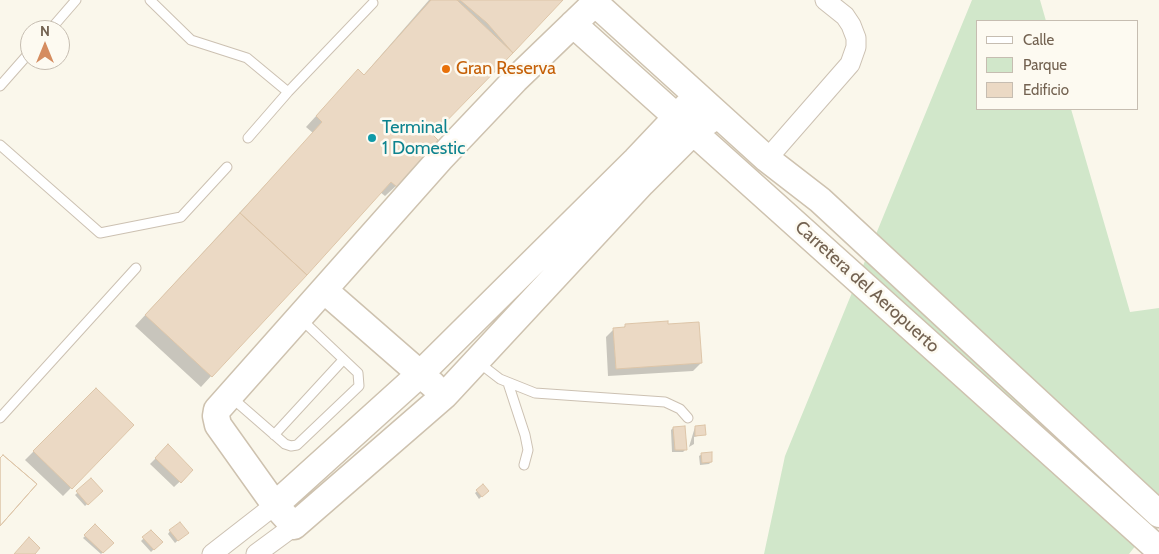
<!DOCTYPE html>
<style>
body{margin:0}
#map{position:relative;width:1159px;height:554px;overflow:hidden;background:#faf7eb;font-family:Cabin,sans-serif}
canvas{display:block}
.legend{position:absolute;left:976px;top:20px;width:162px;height:90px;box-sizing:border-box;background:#fdfaf1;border:1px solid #c6bdb1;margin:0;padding:6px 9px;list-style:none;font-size:15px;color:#736251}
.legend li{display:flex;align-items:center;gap:10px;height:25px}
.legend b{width:25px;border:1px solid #c6bdb1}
.north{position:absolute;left:20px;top:20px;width:50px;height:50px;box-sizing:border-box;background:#fdfaf1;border:1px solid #c6bdb1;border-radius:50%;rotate:0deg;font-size:14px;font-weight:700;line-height:20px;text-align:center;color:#736251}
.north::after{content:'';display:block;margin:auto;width:18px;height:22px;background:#d58c5f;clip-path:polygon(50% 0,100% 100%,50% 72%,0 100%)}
</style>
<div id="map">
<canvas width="1159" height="554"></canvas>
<ul class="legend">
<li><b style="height:6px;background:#fff"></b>Calle</li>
<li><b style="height:14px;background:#d1e7ca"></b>Parque</li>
<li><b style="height:14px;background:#ebd9c4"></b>Edificio</li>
</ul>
<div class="north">N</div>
</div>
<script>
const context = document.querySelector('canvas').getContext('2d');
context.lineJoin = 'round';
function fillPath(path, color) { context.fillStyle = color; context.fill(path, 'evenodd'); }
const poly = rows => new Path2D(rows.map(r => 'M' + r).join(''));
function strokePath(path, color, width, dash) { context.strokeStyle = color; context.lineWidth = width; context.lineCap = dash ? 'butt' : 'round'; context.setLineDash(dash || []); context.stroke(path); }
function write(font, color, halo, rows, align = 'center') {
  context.font = font + ' Cabin,sans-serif'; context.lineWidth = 5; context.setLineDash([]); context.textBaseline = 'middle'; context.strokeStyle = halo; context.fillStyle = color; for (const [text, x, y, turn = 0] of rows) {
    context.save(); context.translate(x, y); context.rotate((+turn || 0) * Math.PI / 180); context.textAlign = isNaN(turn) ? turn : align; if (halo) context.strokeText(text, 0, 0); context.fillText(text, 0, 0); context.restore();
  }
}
fillPath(poly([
 [972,0,1040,0,1046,21,978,21,978,109,1071,109,1130,312,1159,308,1159,516,1129,554,764,554,785,456]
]), '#d1e7ca');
fillPath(poly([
 [429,0,560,0,431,135,396,186,385,196,380,192,201,387,135,326,313,133,306,127,347,82,363,76],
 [626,325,701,363,693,371,608,376,606,337,614,329,623,328],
 [96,389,133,425,63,496,25,460],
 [695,427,705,434,694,437,694,444,689,447],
 [673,428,686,449,683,452,672,452,671,430],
 [168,446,192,470,174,487,150,464],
 [702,454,711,462,709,464,700,465,699,456],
 [91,480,101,491,85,506,75,495],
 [483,486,487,491,479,499,475,493],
 [95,526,112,543,101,554,83,538],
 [151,531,161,542,151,552,141,541],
 [170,531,186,533,175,543,168,534]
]), '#0003');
const building = poly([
 [431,0,460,0,487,23,513,53,433,135,438,140,397,187,391,182,307,275,240,213,322,122,316,116,358,69,364,75,431,0],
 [457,0,563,0,513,53,457,0],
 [240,213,307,275,212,377,145,315,240,213],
 [668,321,668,324,699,322,702,363,616,369,613,328,625,327,625,324,668,321],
 [96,388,134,425,72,489,33,451,96,388],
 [705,425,706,435,695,436,695,426,705,425],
 [685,426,687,450,675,450,673,427,685,426],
 [168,444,193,470,181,483,155,458,168,444],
 [712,452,712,462,702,463,701,453,712,452],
 [3,455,37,484,0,526,0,458,3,455],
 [3,455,37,484,0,526,0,458,3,455],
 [91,478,103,491,88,505,76,491,91,478],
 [483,484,489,491,482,497,476,490,483,484],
 [180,522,189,533,178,541,169,530,180,522],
 [95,524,114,543,103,553,84,535,95,524],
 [151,530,163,542,154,550,142,537,151,530],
 [29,537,40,548,35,554,14,554,29,537]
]);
fillPath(building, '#ebd9c4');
strokePath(building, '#ddc5a8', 1);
const lane = poly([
 [150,0,191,40,247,58,288,92,373,3],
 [50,30,76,0],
 [0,86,30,52],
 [248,138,288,92],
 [0,145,100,233,181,217,227,167],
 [478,362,500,379,535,393,665,402,680,409,688,418],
 [508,383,525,435,528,450,524,465],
 [231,397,285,444,291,446,297,445,359,386,358,373,301,319],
 [0,418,136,268],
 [274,435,343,360]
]);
const street = poly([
 [767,159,850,64,856,47,856,38,851,25,845,16,825,0],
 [212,554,275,505],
 [256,554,294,526]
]);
const secondary = poly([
 [573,24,1159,550],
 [717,115,694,131,642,183,445,395,294,526,275,505,218,425,216,416,217,410,440,159,515,80,595,3,767,159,820,200,1159,514],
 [324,290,433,385],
 [275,505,420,374,636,160,689,104]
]);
strokePath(lane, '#ccc1b2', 11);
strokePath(street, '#ccc1b2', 21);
strokePath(secondary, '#cec2af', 29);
strokePath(lane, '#fff', 9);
strokePath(street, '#fff', 19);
strokePath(secondary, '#fff', 26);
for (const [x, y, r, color] of [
 [446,69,5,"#e8710a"],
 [372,138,5,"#0f9aa8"]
]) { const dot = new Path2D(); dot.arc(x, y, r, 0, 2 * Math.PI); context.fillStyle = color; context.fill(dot); strokePath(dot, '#fdfaf1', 2); }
write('18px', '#c56008', '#fdfaf1', [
 ["Gran Reserva",456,69]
], 'left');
write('18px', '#0d838f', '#fdfaf1', [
 ["Terminal",382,128],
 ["1 Domestic",382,149]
], 'left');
write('18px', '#736251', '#fdfaf1', [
 ["Carretera del Aeropuerto",867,287,42]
]);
</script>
